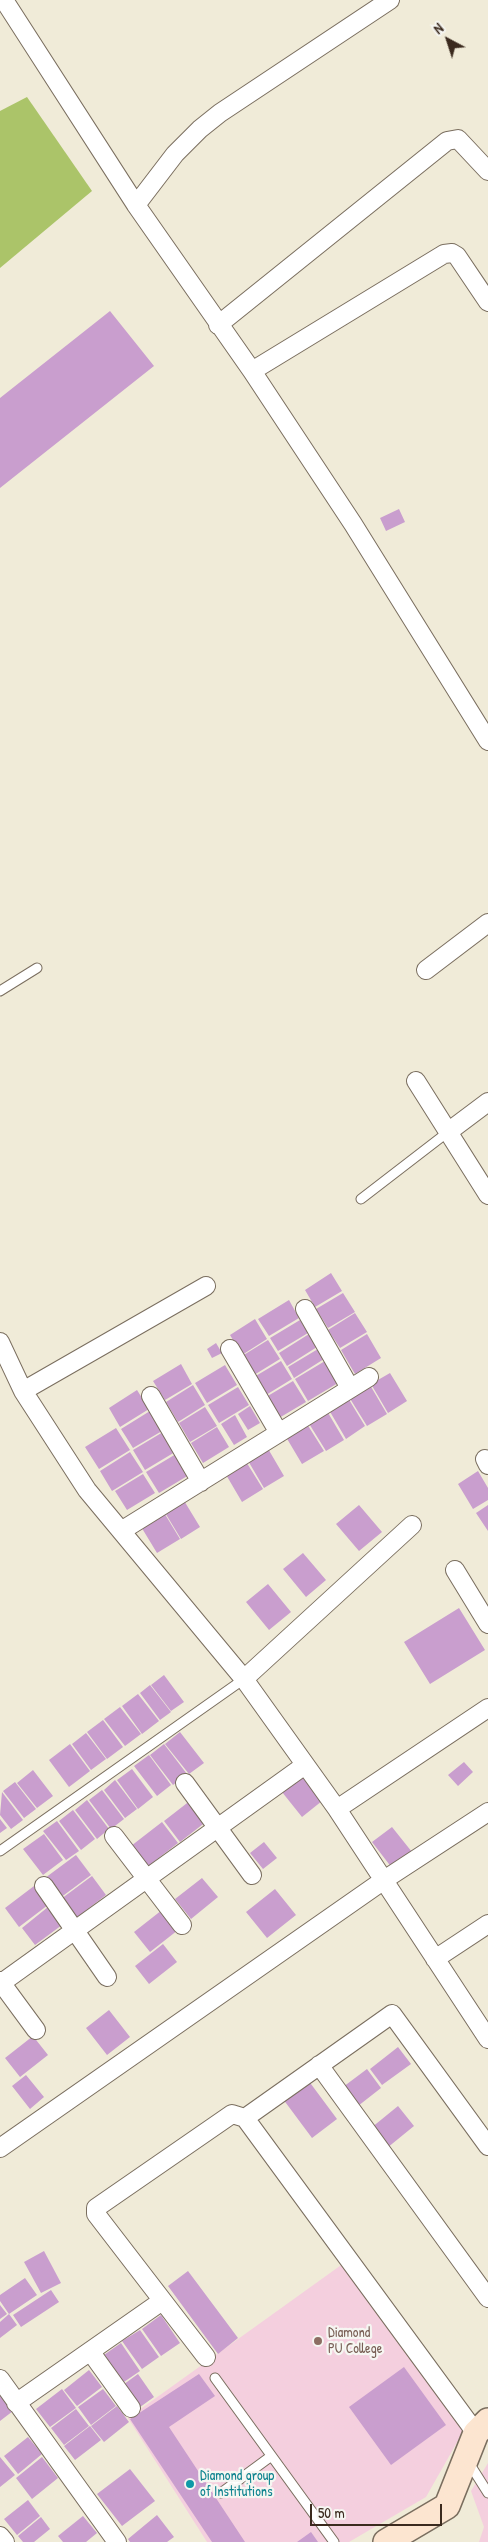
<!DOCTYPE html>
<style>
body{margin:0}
#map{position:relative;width:488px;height:2542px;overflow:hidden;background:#f0ebd8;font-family:"Patrick Hand",sans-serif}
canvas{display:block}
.north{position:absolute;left:423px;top:15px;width:50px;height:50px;-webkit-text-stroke:4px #f6f6f2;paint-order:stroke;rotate:320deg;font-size:14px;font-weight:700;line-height:20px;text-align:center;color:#3b2a1e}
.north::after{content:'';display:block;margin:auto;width:18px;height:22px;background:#3b2a1e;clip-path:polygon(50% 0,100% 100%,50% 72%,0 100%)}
.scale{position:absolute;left:310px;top:2504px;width:132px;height:22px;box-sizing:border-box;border:2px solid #3b2a1e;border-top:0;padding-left:6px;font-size:15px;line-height:18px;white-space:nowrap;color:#3b2a1e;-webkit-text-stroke:4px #f6f6f2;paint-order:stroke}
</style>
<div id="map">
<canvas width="488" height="2542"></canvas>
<div class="north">N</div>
<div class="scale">50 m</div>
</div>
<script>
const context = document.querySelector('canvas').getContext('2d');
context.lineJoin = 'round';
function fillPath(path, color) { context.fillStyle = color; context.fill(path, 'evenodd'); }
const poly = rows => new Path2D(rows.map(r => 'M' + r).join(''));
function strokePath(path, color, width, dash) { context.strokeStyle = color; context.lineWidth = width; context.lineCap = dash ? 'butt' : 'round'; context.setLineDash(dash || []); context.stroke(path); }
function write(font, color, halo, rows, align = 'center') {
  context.font = font + ' "Patrick Hand",sans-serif'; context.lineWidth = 4.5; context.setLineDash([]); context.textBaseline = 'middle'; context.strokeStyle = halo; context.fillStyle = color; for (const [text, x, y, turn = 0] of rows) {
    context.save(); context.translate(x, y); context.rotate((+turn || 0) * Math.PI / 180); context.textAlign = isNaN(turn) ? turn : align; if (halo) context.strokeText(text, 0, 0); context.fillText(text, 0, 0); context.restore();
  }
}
fillPath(poly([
 [344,2263,464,2430,426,2497,349,2542,207,2542,128,2418],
 [488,2463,488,2542,479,2542,484,2527,471,2491]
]), '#f4cfde');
fillPath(poly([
 [27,97,92,191,0,268,0,111]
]), '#abc469');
fillPath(poly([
 [110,311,154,366,0,488,0,398],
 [399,509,405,522,386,531,380,518],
 [331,1273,342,1291,315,1307,305,1290],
 [343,1293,355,1312,328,1328,316,1309],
 [289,1300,299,1318,269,1336,258,1319],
 [355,1313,367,1332,340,1348,328,1330],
 [255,1319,267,1339,242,1355,230,1335],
 [300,1320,308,1333,278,1351,270,1338],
 [309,1334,317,1347,287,1366,279,1353],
 [367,1334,381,1358,355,1374,341,1350],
 [268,1340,280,1359,254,1375,242,1356],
 [216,1343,222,1353,212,1358,207,1349],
 [318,1349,324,1359,294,1378,288,1367],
 [281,1361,292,1379,266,1395,254,1377],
 [325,1361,338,1383,308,1401,295,1379],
 [181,1364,192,1384,165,1400,153,1381],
 [225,1365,237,1385,207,1403,195,1383],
 [390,1373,407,1401,388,1413,371,1384],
 [293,1381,306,1402,279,1418,266,1397],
 [193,1385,205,1405,178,1422,166,1402],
 [370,1385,387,1414,367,1426,349,1397],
 [238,1387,249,1405,219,1423,208,1405],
 [137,1390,149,1409,120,1427,109,1408],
 [348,1398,365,1426,346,1439,329,1410],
 [250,1406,260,1423,248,1430,238,1414],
 [205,1407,217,1426,190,1442,179,1423],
 [150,1411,162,1431,133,1448,121,1429],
 [327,1411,344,1440,326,1451,308,1422],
 [235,1415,247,1437,234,1445,221,1424],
 [307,1424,324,1451,302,1464,286,1437],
 [217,1427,229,1447,203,1463,191,1443],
 [116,1428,130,1450,99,1469,85,1447],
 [163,1432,175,1452,145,1470,133,1450],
 [267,1447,284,1476,264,1488,247,1459],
 [130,1452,143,1472,112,1491,100,1471],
 [176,1454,189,1475,159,1493,146,1472],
 [245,1460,263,1489,242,1502,225,1473],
 [478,1471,488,1488,488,1500,473,1509,458,1484],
 [143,1474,155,1493,127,1510,115,1491],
 [183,1499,200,1527,181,1539,164,1511],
 [359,1505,382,1532,359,1551,336,1524],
 [488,1505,488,1531,476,1513],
 [163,1511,180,1539,157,1553,140,1525],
 [303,1553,326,1580,306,1597,283,1569],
 [268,1584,291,1612,269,1630,246,1602],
 [459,1608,485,1650,430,1684,404,1642],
 [164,1675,184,1702,171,1711,151,1685],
 [150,1685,171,1712,160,1720,140,1693],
 [138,1694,159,1721,142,1734,122,1706],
 [120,1707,141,1734,125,1746,104,1719],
 [103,1720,123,1747,107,1759,87,1732],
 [180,1732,204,1763,189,1774,165,1744],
 [86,1733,106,1759,91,1770,72,1744],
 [70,1744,90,1771,69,1787,49,1760],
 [164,1744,187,1774,173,1785,150,1755],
 [149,1755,171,1785,157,1796,134,1766],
 [464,1762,473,1772,458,1786,448,1775],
 [132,1769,153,1797,138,1809,117,1780],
 [33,1770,53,1796,37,1808,17,1783],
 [302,1776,322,1801,302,1817,282,1792],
 [115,1780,137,1809,125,1818,104,1790],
 [15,1782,36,1809,24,1818,3,1791],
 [102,1790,124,1819,111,1829,89,1800],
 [2,1792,23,1820,11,1829,0,1815],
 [87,1800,109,1829,97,1839,75,1810],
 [191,1800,207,1821,180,1842,164,1821],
 [73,1810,95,1839,81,1850,59,1821],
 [0,1819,7,1828,0,1833],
 [57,1821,79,1851,66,1860,43,1831],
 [162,1822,178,1843,147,1867,131,1846],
 [392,1827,412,1852,392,1868,372,1842],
 [44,1834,63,1860,43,1875,23,1849],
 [264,1842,277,1858,263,1869,250,1853],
 [76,1855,91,1875,60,1898,45,1878],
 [92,1876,106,1895,76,1918,61,1899],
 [202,1878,218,1897,191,1919,175,1899],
 [34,1886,48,1905,19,1927,5,1908],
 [275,1889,296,1915,267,1938,246,1912],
 [48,1907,62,1925,35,1945,22,1928],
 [162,1910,178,1930,150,1952,134,1932],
 [163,1944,177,1962,149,1984,135,1966],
 [109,2010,130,2037,107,2055,86,2028],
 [33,2036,48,2055,20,2077,5,2058],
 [398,2047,411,2064,382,2085,370,2069],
 [367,2069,381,2088,358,2106,343,2087],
 [26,2075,44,2097,30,2109,12,2086],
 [308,2080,337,2119,312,2138,283,2099],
 [398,2106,414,2126,387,2148,371,2128],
 [44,2251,61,2283,41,2293,24,2262],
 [188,2271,238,2338,218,2354,168,2286],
 [25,2278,37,2295,9,2314,0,2301,0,2295],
 [51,2290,59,2302,21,2327,13,2315],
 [0,2305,7,2314,0,2319],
 [9,2314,17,2325,0,2338,0,2322],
 [161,2315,180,2343,161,2356,142,2329],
 [140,2330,159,2357,142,2369,122,2341],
 [121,2343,140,2371,121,2384,101,2357],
 [404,2367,446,2425,391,2465,349,2407],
 [89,2370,102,2387,77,2406,64,2390],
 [138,2374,154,2397,136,2410,120,2387],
 [199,2374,215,2396,169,2427,245,2542,212,2542,130,2419],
 [62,2389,76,2408,50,2427,36,2409],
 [103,2389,116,2406,91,2425,78,2407],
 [0,2395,13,2411,0,2421],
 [117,2406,129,2422,104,2442,91,2426],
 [76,2409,89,2426,64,2445,51,2428],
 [90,2426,101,2440,75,2460,64,2446],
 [28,2437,42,2454,18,2474,4,2456],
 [0,2457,15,2475,0,2487],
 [42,2457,58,2478,32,2499,16,2478],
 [130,2469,155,2501,122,2526,97,2494],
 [28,2500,40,2516,17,2535,4,2519],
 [157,2515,174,2537,167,2542,130,2542,128,2539],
 [83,2516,97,2533,86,2542,63,2542,58,2536],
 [41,2517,50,2529,34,2542,23,2542,18,2536],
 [311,2532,318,2542,297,2542]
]), '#c99ece');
const lane = poly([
 [0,991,37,968],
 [361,1199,448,1132],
 [0,1851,244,1679],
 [215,2378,334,2542],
 [469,2463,488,2493],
 [221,2493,270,2457]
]);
const street = poly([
 [4,0,136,205,252,371,353,524,488,741],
 [136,205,175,154,200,129,220,113,390,0],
 [218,325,447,141,458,139,488,171],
 [252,371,444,254,452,253,457,256,488,302],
 [426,970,488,923],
 [416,1081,488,1195],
 [448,1132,488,1102],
 [305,1309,350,1388],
 [0,1342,23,1391,87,1490,244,1679,337,1809,488,2039],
 [230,1349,279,1433],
 [23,1391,206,1286],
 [151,1396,201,1482],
 [485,1459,488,1465],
 [121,1531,369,1377],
 [455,1570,488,1624],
 [244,1679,412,1525],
 [185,1783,252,1875],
 [337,1809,488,1708],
 [114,1836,182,1925],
 [44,1886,107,1977],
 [435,1959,488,1924],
 [0,1981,36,2030],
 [0,1984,305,1765],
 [319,2065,488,2298],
 [0,2148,384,1880,488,1812],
 [90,2351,131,2408],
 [206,2357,96,2214,96,2208,232,2114,245,2118],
 [0,2379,117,2542],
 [16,2403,162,2301],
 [476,2433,245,2118,392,2014,488,2146],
 [0,2536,5,2542]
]);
const secondary = poly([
 [386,2542,447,2506,476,2433,488,2421]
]);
strokePath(lane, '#7a6e5f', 11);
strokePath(street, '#7a6e5f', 20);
strokePath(secondary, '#7a6e5f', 28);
strokePath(lane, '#fff', 9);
strokePath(street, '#fff', 18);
strokePath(secondary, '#fce5d0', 25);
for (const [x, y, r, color] of [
 [318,2341,5,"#8d6e63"],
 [190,2484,5,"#0f9aa8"]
]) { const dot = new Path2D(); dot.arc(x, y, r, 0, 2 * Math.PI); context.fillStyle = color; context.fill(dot); strokePath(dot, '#f6f6f2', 2); }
write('14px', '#785e54', '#f6f6f2', [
 ["Diamond",328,2333],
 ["PU College",328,2349]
], 'left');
write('14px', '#0d838f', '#f6f6f2', [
 ["Diamond group",200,2476],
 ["of Institutions",200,2492]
], 'left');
</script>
